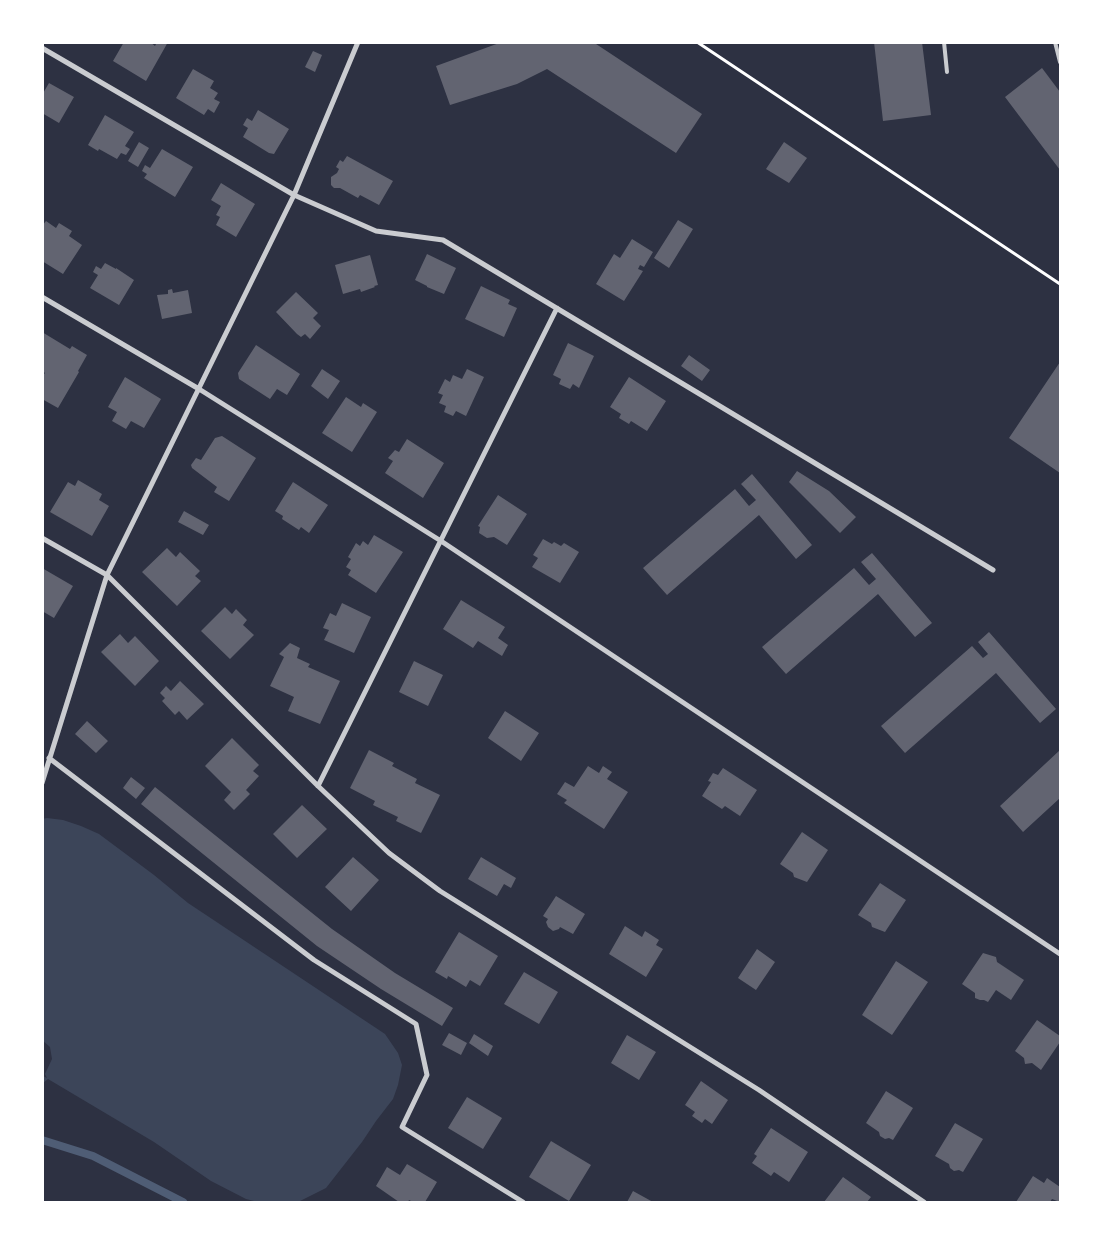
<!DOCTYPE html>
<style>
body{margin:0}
#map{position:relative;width:1103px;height:1245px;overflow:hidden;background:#2d3142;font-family:"Titillium Web",sans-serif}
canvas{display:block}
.frame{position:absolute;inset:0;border:44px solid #fff;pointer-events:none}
</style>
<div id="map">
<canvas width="1103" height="1245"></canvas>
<div class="frame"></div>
</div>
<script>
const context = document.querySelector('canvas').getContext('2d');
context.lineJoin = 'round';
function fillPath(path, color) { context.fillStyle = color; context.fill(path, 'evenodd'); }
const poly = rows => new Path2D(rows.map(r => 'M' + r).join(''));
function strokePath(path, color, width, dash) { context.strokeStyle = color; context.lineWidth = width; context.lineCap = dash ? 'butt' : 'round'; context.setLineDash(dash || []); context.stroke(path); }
fillPath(poly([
 [47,818,63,820,81,826,99,834,154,875,188,903,385,1034,398,1053,402,1065,398,1085,393,1099,376,1121,362,1142,326,1188,298,1202,258,1202,246,1199,211,1181,154,1142,48,1079,43,1083,43,1076,47,1078,45,1074,52,1059,50,1047,42,1040,42,819]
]), '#3c4559');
strokePath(poly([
 [42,1140,93,1156,183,1202]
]), '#4f5d75', 8);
fillPath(poly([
 [124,42,150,42,155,46,157,42,168,42,146,81,113,61],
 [502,42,593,42,702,114,676,153,547,69,517,84,450,105,436,66],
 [874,42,922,42,931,115,883,121],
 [313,51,322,55,315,72,305,67],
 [1042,68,1060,92,1060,170,1005,97],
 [193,69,214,81,210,88,218,93,214,99,220,102,214,113,208,109,204,115,176,98],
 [49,83,74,97,59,123,42,113,42,95],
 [258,110,289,129,274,154,269,153,243,137,248,128,243,125,247,118,252,121],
 [105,115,134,132,125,146,130,149,126,155,121,153,117,159,99,149,98,151,88,145],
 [139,142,149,148,138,167,128,161],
 [784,142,807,158,789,183,766,169],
 [162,149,193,167,175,197,144,178,147,174,142,171,145,165,150,168],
 [347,156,393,181,379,205,360,195,358,198,340,188,334,188,331,185,331,177,337,173,339,169,336,167,340,160,343,162],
 [221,183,255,204,236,237,216,225,220,217,216,215,221,206,211,200],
 [678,220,693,229,669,268,654,258],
 [46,221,56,228,59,223,72,231,69,236,82,245,63,274,42,261,42,226],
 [632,239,653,252,644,267,640,265,638,269,643,271,624,301,596,284,614,254,620,258],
 [427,254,456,268,444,294,427,287,427,286,415,280],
 [370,255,378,285,374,286,375,287,361,292,360,289,343,294,335,265],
 [105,263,116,269,116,268,134,280,119,305,90,288,98,275,93,272,96,266,101,269],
 [481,286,510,300,508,304,517,308,504,337,465,319],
 [172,289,173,293,188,290,192,313,162,319,157,295,168,294,168,290],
 [296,292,318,313,313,318,321,326,310,339,305,334,301,337,297,334,276,312],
 [42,332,70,349,72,346,87,355,78,371,79,372,58,408,42,399,42,376,45,373,42,371],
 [568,343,594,356,579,388,573,384,570,389,559,384,561,379,553,375],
 [256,345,300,374,287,395,277,389,270,399,239,379,238,373],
 [689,355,710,370,702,381,681,366],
 [1060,362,1060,473,1009,438],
 [322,369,340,381,328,399,311,386],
 [467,369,484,377,466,416,456,411,453,416,444,412,446,406,439,403,443,395,438,393,445,379,450,382,453,375,462,379],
 [125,377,161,399,144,428,131,421,126,429,112,421,117,412,108,407],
 [629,377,666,401,647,431,631,421,629,424,619,418,621,414,610,407],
 [346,397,361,407,363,403,377,412,352,452,322,433],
 [222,436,256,458,229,501,214,492,217,487,192,468,191,465,196,458,201,460,215,438],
 [407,439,444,463,423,498,385,473,393,461,388,458,395,450,399,452],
 [797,471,829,491,856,517,840,533,789,482],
 [752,474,812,545,796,559,759,515,667,595,643,568,735,489,749,506,756,500,741,484],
 [78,480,102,494,99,500,109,506,92,536,50,512,68,482,75,486],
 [293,482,328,505,309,533,301,527,299,530,282,519,283,516,275,511],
 [498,495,527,514,507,545,494,537,487,538,479,533,480,527,478,526],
 [184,511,209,525,203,535,178,522],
 [374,535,403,552,376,593,348,575,351,570,346,567,351,559,348,557,356,543,360,546,363,541,368,545],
 [543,539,552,544,554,542,561,546,564,543,579,552,560,583,532,567,538,558,533,555],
 [167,548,176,557,180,552,200,571,195,576,201,581,177,606,142,572],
 [872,553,932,623,915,637,878,594,786,674,762,647,854,568,869,585,876,579,861,562],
 [42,568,73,586,54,618,42,611],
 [461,600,505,627,498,638,508,645,502,656,478,641,473,648,443,629],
 [342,603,371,617,354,653,324,640,329,630,323,628,330,613,336,616],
 [225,607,232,614,236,609,247,620,243,625,254,635,230,659,201,631],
 [989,632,1056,709,1040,723,996,673,905,753,881,726,972,646,983,658,988,654,978,642],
 [120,634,128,643,135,636,159,661,135,686,101,652],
 [290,643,300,648,297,658,310,664,308,667,340,681,320,724,288,711,294,697,270,686,284,657,279,654],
 [414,661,443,675,428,706,399,692],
 [180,681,204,704,187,720,179,711,175,715,162,701,165,698,160,693,166,686,171,691],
 [505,711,539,733,521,761,488,738],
 [87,721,108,741,96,753,75,734],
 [232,738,259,765,253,771,259,776,246,790,250,794,234,810,224,800,231,792,205,766],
 [369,750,394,763,392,766,417,779,415,783,440,795,421,833,396,821,398,817,373,805,375,801,350,788],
 [1060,750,1060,798,1023,832,1000,806],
 [588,766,599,773,603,766,612,772,607,779,628,792,604,829,564,803,567,800,557,794,565,782,574,787],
 [723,768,757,790,740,816,725,806,722,809,702,796,711,782,708,781,713,773,718,775],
 [131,777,145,788,136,799,123,788],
 [155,787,332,929,395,973,453,1008,442,1026,381,989,317,946,141,804],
 [302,805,327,829,297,858,273,834],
 [802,832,828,850,807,882,794,877,793,873,780,864],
 [353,857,379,880,351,911,325,887],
 [481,857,516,878,511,888,504,884,497,896,468,879],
 [880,883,906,900,885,932,872,927,871,923,858,915],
 [556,896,585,914,573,934,560,927,559,929,553,931,548,927,546,922,548,919,543,916],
 [625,926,642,937,645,931,659,940,656,945,663,949,646,977,609,954],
 [459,932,498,956,480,986,470,980,466,987,448,976,447,979,435,972],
 [757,949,775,962,756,990,738,978],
 [983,953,996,957,997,962,1024,980,1011,1000,996,990,988,1002,984,1000,980,1000,975,998,975,993,962,984],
 [896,961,928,982,892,1035,862,1015],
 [524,972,558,992,539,1024,504,1004],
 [1037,1020,1060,1036,1060,1042,1041,1070,1032,1063,1025,1064,1024,1058,1015,1051],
 [449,1033,467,1043,461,1055,442,1045],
 [474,1034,493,1046,488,1056,469,1043],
 [627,1035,656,1052,639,1080,611,1063],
 [701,1081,728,1100,712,1124,705,1119,702,1123,692,1116,695,1112,685,1105],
 [886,1091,913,1108,893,1140,889,1138,885,1139,880,1136,879,1132,866,1123],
 [467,1097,502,1118,483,1149,448,1128],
 [955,1123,983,1139,963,1172,959,1170,954,1171,950,1168,949,1164,935,1156],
 [771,1128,808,1152,789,1182,774,1172,771,1176,752,1163,757,1156,754,1154],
 [551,1141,591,1165,569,1201,529,1177],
 [407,1164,437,1182,425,1202,413,1202,409,1200,408,1202,399,1202,376,1186,387,1167,400,1175],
 [1033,1176,1044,1183,1047,1178,1060,1187,1060,1202,1052,1199,1050,1202,1016,1202],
 [843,1177,871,1197,867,1202,824,1202],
 [633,1191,653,1202,627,1202]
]), '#626471');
strokePath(poly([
 [697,42,1060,284]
]), '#fff', 3);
strokePath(poly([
 [944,42,947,72],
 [1055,42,1060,62]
]), '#caccd0', 4);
strokePath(poly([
 [42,48,294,195,376,231,443,240,993,570],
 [42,297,199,389,441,541,1060,954],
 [42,538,107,575,318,786,389,853,440,891,759,1090,924,1202],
 [49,758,314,960,416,1024,427,1075,402,1127,523,1202],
 [42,783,107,575,294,195,358,42],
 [318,786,557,308]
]), '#caccd0', 5);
</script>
